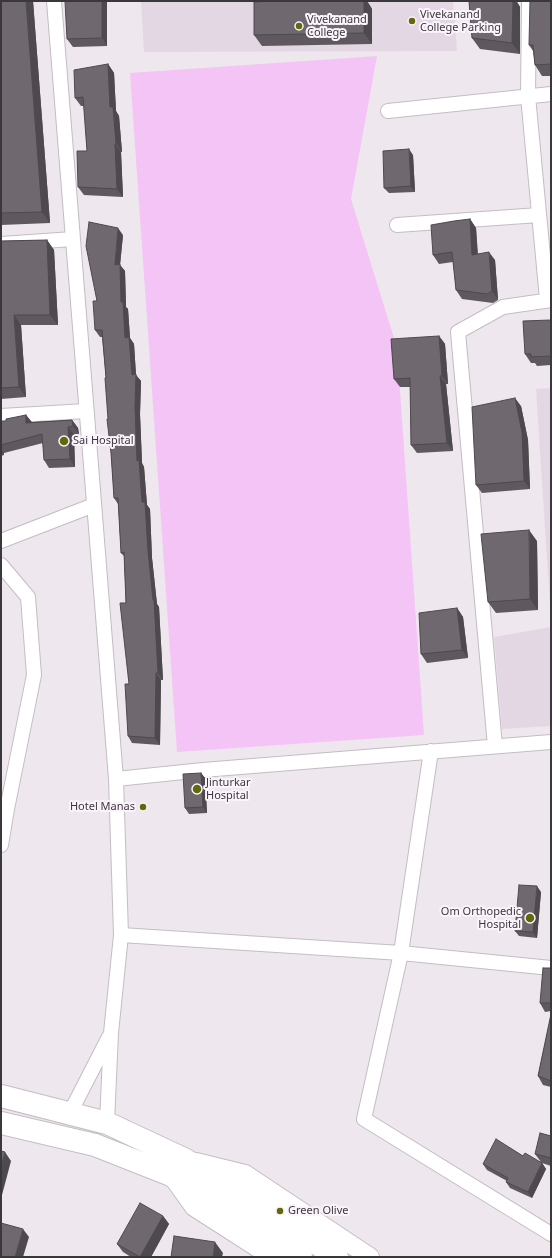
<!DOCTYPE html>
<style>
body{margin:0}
#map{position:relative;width:552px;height:1258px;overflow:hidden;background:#eee7ee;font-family:"Noto Sans",sans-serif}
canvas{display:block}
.frame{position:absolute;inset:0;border:2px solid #3b383b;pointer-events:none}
</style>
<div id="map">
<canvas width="552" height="1258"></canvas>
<div class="frame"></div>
</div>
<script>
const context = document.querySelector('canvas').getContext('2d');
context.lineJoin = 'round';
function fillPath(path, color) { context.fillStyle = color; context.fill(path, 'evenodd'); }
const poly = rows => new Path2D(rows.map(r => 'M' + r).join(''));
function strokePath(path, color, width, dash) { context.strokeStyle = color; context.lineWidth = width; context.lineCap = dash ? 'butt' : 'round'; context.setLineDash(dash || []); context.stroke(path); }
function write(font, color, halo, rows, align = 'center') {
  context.font = font + ' "Noto Sans",sans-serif'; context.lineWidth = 4; context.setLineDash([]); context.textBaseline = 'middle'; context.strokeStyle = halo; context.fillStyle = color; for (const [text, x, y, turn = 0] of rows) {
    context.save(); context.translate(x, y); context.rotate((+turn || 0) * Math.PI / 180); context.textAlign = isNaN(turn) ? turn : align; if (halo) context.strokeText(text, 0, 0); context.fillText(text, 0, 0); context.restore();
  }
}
fillPath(poly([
 [141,1,453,1,457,51,144,52],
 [551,388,551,620,536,389],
 [551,627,551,726,502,729,494,637]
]), '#e4d7e4');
fillPath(poly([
 [377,56,351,199,397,348,424,735,177,752,130,73]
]), '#f4c4f6');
const minor = poly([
 [54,1,116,779,121,935,111,1033,107,1123],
 [529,1,528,96,547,299],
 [388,111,551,94],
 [397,225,539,215],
 [1,244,73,239],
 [1,416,86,411],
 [1,541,94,505],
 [1,565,28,597,34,675,7,809,1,845],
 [495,746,458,332,503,307,551,300],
 [431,751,401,953,364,1119,551,1234],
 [116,779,203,770,551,742],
 [121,935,401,953,551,968],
 [70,1113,109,1037]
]);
const tertiary = poly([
 [196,1162,245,1174,370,1257],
 [174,1179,194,1207,272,1257]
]);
const primary = poly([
 [1,1096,107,1123,184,1159,230,1187,337,1257],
 [1,1123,95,1145,171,1175,222,1206,301,1257]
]);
strokePath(minor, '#c4bdc4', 16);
strokePath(tertiary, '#c4bdc4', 20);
strokePath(primary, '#c4bdc4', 24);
strokePath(minor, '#fff', 14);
strokePath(tertiary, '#fff', 18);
strokePath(primary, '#fff', 22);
fillPath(poly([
 [1,1,33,1,50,223,1,225],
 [107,1,107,46,73,47,67,39],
 [276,1,367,1,372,9,372,44,262,46,254,35],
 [469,1,517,1,517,2,520,7,520,54,480,49,472,38],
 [551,1,551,76,542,76,535,65,533,51,529,45],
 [108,64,114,73,116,111,119,116,122,152,121,152,123,197,84,195,78,187,87,151,84,106,81,106,75,98],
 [413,155,415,192,389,193,384,188],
 [470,219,476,228,478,254,495,260,498,300,493,303,462,299,456,290,453,262,439,264,433,255],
 [123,235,120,265,125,271,126,307,128,309,130,338,134,344,136,375,141,381,140,414,142,463,144,467,147,505,150,509,152,558,157,604,159,607,163,680,161,680,160,745,132,743,128,736,129,684,124,556,121,553,118,504,114,498,106,378,102,337,100,337,95,330,97,301],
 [47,240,54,250,58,325,21,325,26,397,1,399,1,241],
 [551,320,551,365,537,366,535,363,531,363,525,354],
 [439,336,445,344,448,384,446,384,453,451,417,453,411,445,410,387,400,387,394,379],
 [521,406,528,440,530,489,482,493,476,485],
 [26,415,32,422,72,420,78,428,79,434,74,435,75,467,49,468,44,460,43,443,4,453,4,455,1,456,1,421,6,421],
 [537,541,538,610,496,613,488,602],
 [457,608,463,617,468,658,427,663,421,654],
 [201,773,205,778,207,813,189,814,185,808],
 [541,892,537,938,519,936,515,931],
 [551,968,551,1011,545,1012,540,1003],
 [551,1014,551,1087,543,1085,538,1076],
 [551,1136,551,1166,542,1163,546,1169,532,1198,510,1188,506,1182,507,1181,487,1170,483,1164,523,1156,541,1162,535,1154],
 [163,1216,169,1224,151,1257,131,1257,123,1252,117,1244]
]), '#5f595f');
fillPath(poly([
 [26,1,33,1,50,223,42,212],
 [102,1,107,1,107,46,102,38],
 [364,1,367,1,372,9,372,44,364,33],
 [513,1,517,1,517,2,520,7,520,54,512,43],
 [108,64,114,73,116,111,119,116,122,152,116,143,110,107],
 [115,144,121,152,123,197,117,189],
 [409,149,413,155,415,192,411,186],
 [470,219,476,228,478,264,472,255],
 [118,228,123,235,120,265,125,271,126,307,128,309,130,338,134,344,136,375,141,381,140,414,142,463,144,467,147,505,150,509,152,558,157,604,159,607,163,680,158,673,153,600,142,502,137,461,132,375,125,338,121,302,115,265],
 [47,240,54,250,58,325,50,315],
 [489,252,495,260,498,300,492,291],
 [14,315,21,325,26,397,19,387],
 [439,336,445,344,448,384,442,376],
 [440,376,446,384,453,451,447,443],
 [515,398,521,406,528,440,530,489,524,481],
 [26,415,32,423,26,423],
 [72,420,78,428,79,434,73,426],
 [68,427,74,435,75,467,70,459],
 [1,449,4,453,4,455,1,451],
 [529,530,537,541,538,610,530,599],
 [457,608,463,617,468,658,462,650],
 [156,673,161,680,160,745,155,738],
 [201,773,205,778,207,813,203,807],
 [537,886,541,892,537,938,533,932],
 [5,1152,11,1161,2,1195,1,1194,1,1167],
 [542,1163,546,1169,532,1198,528,1192],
 [163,1216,169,1224,151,1257,140,1257],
 [23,1229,29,1237,23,1257,15,1257],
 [215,1242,223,1253,222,1257,213,1257]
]), '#4e494e');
const building = poly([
 [1,1,26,1,42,212,1,213,1,1],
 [65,1,102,1,102,38,67,39,65,1],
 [276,1,364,1,364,33,254,35,254,2,276,1],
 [469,1,513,1,512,43,472,38,469,1],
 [530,1,551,1,551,64,535,65,533,45,529,45,530,1],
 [108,64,110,107,113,107,116,143,115,144,117,189,78,187,77,151,87,151,83,97,75,98,74,70,108,64],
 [409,149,411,186,384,188,383,151,409,149],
 [470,219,472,255,489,252,492,291,487,294,456,290,452,252,433,255,431,225,454,221,470,219],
 [89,222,118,228,115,265,120,264,121,302,123,302,125,338,129,337,132,375,136,374,135,407,137,461,139,460,142,502,145,502,148,551,153,600,154,600,158,673,156,673,155,738,128,736,125,684,129,684,120,603,126,603,124,552,121,553,118,498,114,498,111,453,107,419,108,419,105,378,106,378,102,330,95,330,93,301,97,301,86,246,89,222],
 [47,240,50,315,14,315,19,387,1,388,1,241,47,240],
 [551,320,551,356,531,357,531,354,525,354,523,321,551,320],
 [439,336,442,376,440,376,447,443,411,445,410,378,394,379,391,339,439,336],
 [515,398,522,432,524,481,476,485,472,407,515,398],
 [26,415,26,423,72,420,73,426,68,427,70,459,44,460,42,434,1,445,1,421,6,421,6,419,26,415],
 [529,530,530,599,488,602,481,534,529,530],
 [457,608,462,650,421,654,419,613,457,608],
 [201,773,203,807,185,808,183,774,201,773],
 [519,885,537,886,533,932,515,931,519,885],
 [543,968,551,968,551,1003,540,1003,543,968],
 [551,1014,551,1081,538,1076,551,1014],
 [540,1133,551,1136,551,1158,535,1154,540,1133],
 [496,1139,523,1156,525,1153,542,1163,528,1192,506,1182,508,1178,483,1164,496,1139],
 [1,1151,5,1152,1,1167,1,1151],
 [140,1203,163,1216,140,1257,117,1244,140,1203],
 [1,1223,23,1229,15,1257,1,1257,1,1223],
 [174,1236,215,1242,213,1257,171,1257,174,1236]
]);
fillPath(building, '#6f686f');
strokePath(building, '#4e494e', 1);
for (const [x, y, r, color] of [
 [412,21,4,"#61690c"],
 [299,26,4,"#61690c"],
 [64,441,5,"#61690c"],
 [197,789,5,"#61690c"],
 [143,807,4,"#61690c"],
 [530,918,5,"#61690c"],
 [280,1211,4,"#61690c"]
]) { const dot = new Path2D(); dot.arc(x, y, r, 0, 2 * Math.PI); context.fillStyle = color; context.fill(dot); strokePath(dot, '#fbf4fc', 1.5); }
write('11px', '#3b383b', '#fbf4fc', [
 ["Vivekanand",420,15],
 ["College Parking",420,28],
 ["Vivekanand",307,20],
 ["College",307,33],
 ["Sai Hospital",73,441],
 ["Jinturkar",206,783],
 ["Hospital",206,796],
 ["Hotel Manas",135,807,"right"],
 ["Om Orthopedic",521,912,"right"],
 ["Hospital",521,925,"right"],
 ["Green Olive",288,1211]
], 'left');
</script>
